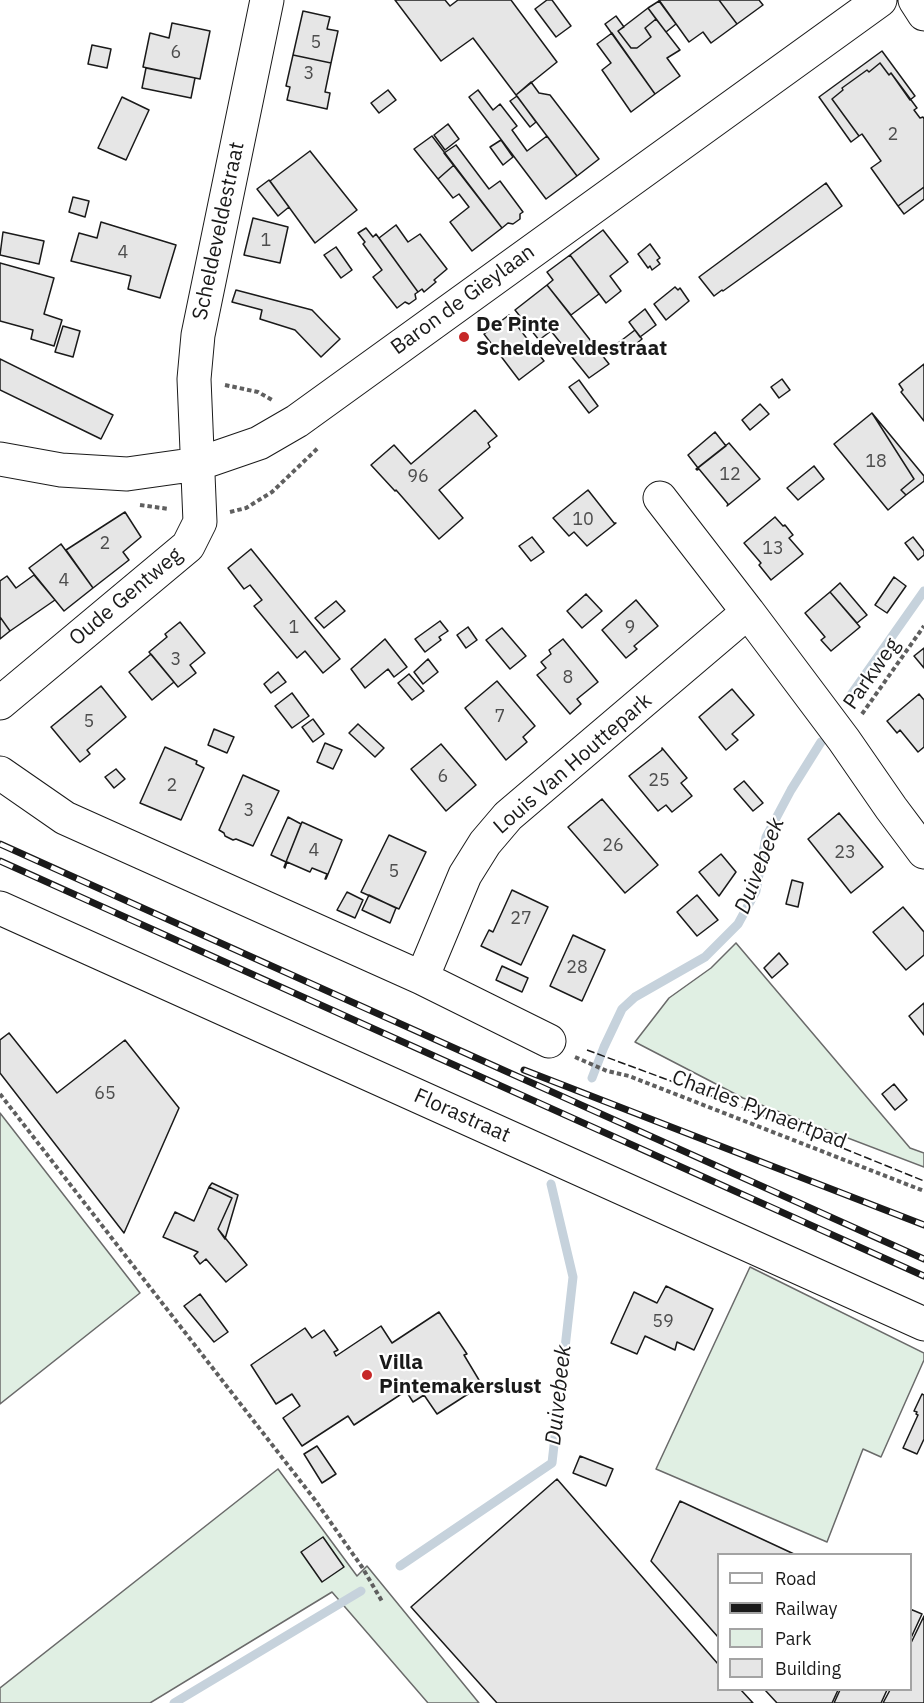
<!DOCTYPE html>
<style>
body{margin:0}
#map{position:relative;width:924px;height:1703px;overflow:hidden;background:#fff;font-family:"IBM Plex Sans",sans-serif}
canvas{display:block}
.legend{position:absolute;left:717px;top:1553px;width:195px;height:138px;box-sizing:border-box;background:#fff;border:2px solid #a3a3a3;margin:0;padding:8px 10px;list-style:none;font-size:18px;color:#1a1a1a}
.legend li{display:flex;align-items:center;gap:12px;height:30px}
.legend b{width:30px;border:2px solid #a3a3a3}
</style>
<div id="map">
<canvas width="924" height="1703"></canvas>
<ul class="legend">
<li><b style="height:8px;background:#fff"></b>Road</li>
<li><b style="height:8px;background:#1a1a1a"></b>Railway</li>
<li><b style="height:16px;background:#e0efe3"></b>Park</li>
<li><b style="height:16px;background:#e6e6e6"></b>Building</li>
</ul>
</div>
<script>
const context = document.querySelector('canvas').getContext('2d');
context.lineJoin = 'round';
function fillPath(path, color) { context.fillStyle = color; context.fill(path, 'evenodd'); }
const poly = rows => new Path2D(rows.map(r => 'M' + r).join(''));
function strokePath(path, color, width, dash) { context.strokeStyle = color; context.lineWidth = width; context.lineCap = dash ? 'butt' : 'round'; context.setLineDash(dash || []); context.stroke(path); }
function write(font, color, halo, rows, align = 'center') {
  context.font = font + ' "IBM Plex Sans",sans-serif'; context.lineWidth = 4.5; context.setLineDash([]); context.textBaseline = 'middle'; context.strokeStyle = halo; context.fillStyle = color; for (const [text, x, y, turn = 0] of rows) {
    context.save(); context.translate(x, y); context.rotate((+turn || 0) * Math.PI / 180); context.textAlign = isNaN(turn) ? turn : align; if (halo) context.strokeText(text, 0, 0); context.fillText(text, 0, 0); context.restore();
  }
}
const green = poly([
 [736,943,910,1148,924,1153,924,1167,743,1098,635,1042,669,998,711,968,736,943],
 [0,1113,140,1293,0,1404,0,1113],
 [750,1267,924,1353,924,1360,881,1457,863,1449,827,1542,656,1469,750,1267],
 [278,1469,357,1576,367,1566,479,1703,428,1703,332,1592,150,1703,0,1703,0,1688,278,1469]
]);
fillPath(green, '#e0efe3');
strokePath(green, '#6a6a6a', 1.5);
strokePath(poly([
 [850,696,924,591],
 [592,1078,604,1047,622,1009,635,997,705,957,738,924,756,891,766,837,791,790,821,742],
 [400,1566,552,1463,573,1277,551,1184],
 [174,1703,361,1591]
]), '#c6d2dc', 9);
const building = poly([
 [395,0,445,0,450,6,458,0,511,0,557,62,516,95,473,38,441,61,395,0],
 [547,0,552,0,571,26,556,37,535,9,547,0],
 [659,0,719,0,737,24,711,43,703,32,689,42,659,0],
 [719,0,759,0,763,5,737,24,719,0],
 [659,1,676,24,666,32,648,8,659,1],
 [648,8,656,19,645,28,651,37,637,48,631,48,618,31,648,8],
 [303,11,330,17,327,29,338,31,331,63,293,55,303,11],
 [616,16,624,27,618,31,631,48,637,48,651,37,645,28,656,19,680,50,667,58,680,76,655,94,605,24,616,16],
 [172,23,210,31,200,79,143,67,150,33,169,38,172,23],
 [612,33,655,94,631,112,602,70,611,63,597,44,612,33],
 [92,45,111,49,107,68,88,64,92,45],
 [882,51,915,96,910,100,891,73,889,75,880,63,869,72,867,70,842,88,843,90,832,99,859,136,851,142,819,97,882,51],
 [293,55,331,63,325,92,330,93,327,109,287,100,290,87,286,86,293,55],
 [880,63,889,75,891,73,917,108,914,110,920,118,923,117,924,119,924,187,898,206,871,168,881,161,862,134,859,136,832,99,843,90,842,88,867,70,869,72,880,63],
 [146,68,195,78,191,98,142,88,146,68],
 [531,82,539,93,550,95,599,159,577,176,516,95,531,82],
 [388,90,396,100,379,113,371,103,388,90],
 [478,90,493,110,500,104,517,126,512,130,527,151,547,136,577,176,546,199,469,97,478,90],
 [517,96,536,122,530,127,510,101,517,96],
 [122,97,149,110,126,160,98,148,122,97],
 [448,124,459,139,445,150,434,135,448,124],
 [432,136,454,165,438,179,414,149,432,136],
 [501,140,513,157,503,165,490,147,501,140],
 [456,145,489,189,500,181,523,212,520,214,520,219,513,224,508,223,502,228,444,153,456,145],
 [310,151,357,210,315,243,270,181,310,151],
 [454,165,502,228,472,251,450,222,469,207,459,194,453,198,438,179,454,165],
 [269,180,289,207,278,216,257,189,269,180],
 [826,183,842,206,723,291,722,290,714,296,699,277,826,183],
 [924,187,924,199,904,214,898,206,924,187],
 [73,197,89,201,85,217,69,212,73,197],
 [253,218,288,227,280,263,244,255,253,218],
 [101,222,176,245,160,298,128,289,131,276,71,261,79,233,97,238,101,222],
 [396,225,408,242,420,234,447,269,434,280,436,282,424,292,422,289,418,292,379,238,396,225],
 [366,228,373,237,376,234,418,292,415,294,416,299,409,304,405,302,397,308,373,277,382,270,363,244,365,242,358,233,366,228],
 [603,230,628,262,610,276,621,291,606,303,570,255,603,230],
 [3,232,44,241,39,264,0,255,3,232],
 [650,244,660,258,657,260,660,264,652,270,650,266,648,268,638,254,650,244],
 [336,247,352,270,341,278,324,255,336,247],
 [570,255,599,294,571,315,547,285,553,280,547,272,570,255],
 [0,263,54,278,44,314,62,320,54,346,31,339,33,330,0,321,0,263],
 [547,285,609,364,589,378,551,331,539,340,515,310,547,285],
 [675,287,678,290,680,288,689,301,666,320,654,304,675,287],
 [236,290,312,310,340,339,321,357,295,330,260,319,262,310,232,302,236,290],
 [645,309,656,325,640,337,629,322,645,309],
 [509,315,544,361,519,380,484,334,509,315],
 [63,326,80,331,73,357,55,352,63,326],
 [635,330,642,339,625,353,618,343,635,330],
 [0,359,113,415,101,439,0,390,0,359],
 [924,364,924,421,901,392,903,390,899,384,924,364],
 [782,379,790,390,779,398,771,387,782,379],
 [579,380,598,406,589,413,569,387,579,380],
 [760,404,769,414,750,430,742,420,760,404],
 [475,410,497,436,488,443,490,447,439,490,463,518,439,539,396,490,395,491,371,465,394,445,411,464,475,410],
 [872,413,924,476,924,481,906,495,901,490,914,479,872,413],
 [872,413,914,479,901,490,906,495,888,510,834,444,872,413],
 [715,432,726,446,698,468,688,455,715,432],
 [729,443,760,479,727,506,728,504,699,469,697,470,696,469,729,443],
 [814,466,824,479,798,500,787,488,814,466],
 [588,490,614,523,616,523,587,546,574,532,569,536,553,518,588,490],
 [125,512,141,537,123,552,129,560,93,588,66,550,125,512],
 [775,517,783,526,785,525,793,535,789,538,803,554,771,580,759,565,761,563,744,543,775,517],
 [532,537,544,552,531,561,519,546,532,537],
 [913,537,924,551,924,555,918,560,905,543,913,537],
 [61,544,93,588,64,611,29,568,61,544],
 [251,549,340,659,323,673,305,651,297,658,254,606,262,600,250,585,244,589,228,568,251,549],
 [34,575,55,600,10,631,0,617,0,581,7,576,16,588,34,575],
 [894,577,906,586,887,613,875,605,894,577],
 [840,583,867,615,857,623,830,592,840,583],
 [830,592,860,627,831,651,821,640,825,637,805,613,830,592],
 [586,594,602,611,582,628,567,611,586,594],
 [636,600,658,626,634,646,637,649,626,658,602,630,636,600],
 [336,601,345,611,324,628,315,618,336,601],
 [0,617,10,631,0,639,0,617],
 [440,621,448,631,439,637,441,640,425,652,415,639,440,621],
 [180,622,205,653,190,665,196,673,178,687,149,652,167,637,165,634,180,622],
 [468,627,477,640,466,648,457,635,468,627],
 [502,628,526,656,510,669,486,640,502,628],
 [385,639,407,667,394,677,388,669,365,688,351,669,385,639],
 [563,639,598,682,577,699,581,704,570,714,537,675,546,668,541,662,551,654,549,650,563,639],
 [924,648,924,668,914,656,924,648],
 [151,654,174,682,152,700,129,672,151,654],
 [428,659,438,672,423,684,414,672,428,659],
 [278,672,286,682,271,693,264,684,278,672],
 [409,674,424,691,412,700,398,683,409,674],
 [497,681,535,726,523,737,527,742,506,760,465,708,497,681],
 [101,686,126,717,87,750,90,754,80,762,51,727,101,686],
 [732,689,754,715,732,734,738,740,726,750,699,717,732,689],
 [292,693,309,716,292,728,275,706,292,693],
 [919,694,924,700,924,747,918,752,900,730,897,733,887,721,919,694],
 [313,719,324,734,313,742,302,727,313,719],
 [358,724,384,748,375,757,349,733,358,724],
 [214,729,234,737,227,753,208,745,214,729],
 [325,743,342,750,333,769,317,762,325,743],
 [441,744,476,785,446,811,411,769,441,744],
 [165,747,197,761,196,764,204,768,181,820,140,803,165,747],
 [662,748,687,778,681,783,692,796,672,812,666,805,658,811,629,776,662,750,662,748],
 [116,769,125,779,114,788,105,777,116,769],
 [243,775,279,791,253,846,236,839,233,840,225,836,224,833,219,830,243,775],
 [744,781,763,803,753,811,734,789,744,781],
 [602,799,658,865,625,893,568,827,602,799],
 [839,813,883,867,851,893,808,839,839,813],
 [288,817,301,824,286,862,271,855,288,817],
 [302,822,342,840,326,879,325,879,327,874,312,868,310,872,287,862,285,868,284,867,302,822],
 [389,835,426,852,399,909,361,892,389,835],
 [721,854,736,872,719,896,699,872,721,854],
 [792,880,803,883,798,907,786,904,792,880],
 [512,890,548,907,521,965,481,946,489,930,493,932,512,890],
 [347,892,363,900,355,918,337,910,347,892],
 [369,895,396,908,390,923,362,910,369,895],
 [697,895,718,920,697,936,677,912,697,895],
 [903,907,924,932,924,955,906,970,873,932,903,907],
 [573,935,605,950,582,1001,550,986,573,935],
 [779,953,788,964,772,978,764,968,779,953],
 [502,966,528,978,522,992,496,980,502,966],
 [924,1003,924,1035,909,1016,924,1003],
 [9,1033,57,1093,125,1040,179,1108,124,1233,0,1073,0,1040,9,1033],
 [894,1084,907,1100,895,1110,882,1094,894,1084],
 [212,1183,238,1195,225,1239,218,1229,232,1198,209,1187,212,1183],
 [209,1187,232,1198,218,1229,247,1265,226,1282,206,1259,200,1264,194,1256,198,1252,163,1237,175,1212,194,1221,209,1187],
 [666,1286,713,1309,694,1350,677,1342,675,1350,645,1336,637,1354,611,1343,634,1292,657,1303,666,1286],
 [200,1294,228,1332,214,1342,184,1306,200,1294],
 [439,1312,467,1354,464,1355,482,1385,437,1414,424,1395,413,1402,406,1391,354,1425,348,1416,302,1446,283,1418,300,1406,292,1394,276,1404,251,1365,305,1328,312,1338,324,1330,338,1350,334,1352,336,1356,381,1326,392,1343,439,1312],
 [922,1394,924,1395,924,1439,917,1454,903,1448,918,1415,916,1414,917,1412,914,1411,922,1394],
 [317,1446,336,1474,322,1483,304,1454,317,1446],
 [580,1456,613,1469,606,1486,573,1473,580,1456],
 [557,1479,718,1664,718,1690,741,1690,753,1703,497,1703,411,1607,557,1479],
 [680,1501,794,1554,718,1554,718,1637,651,1561,680,1501],
 [323,1537,344,1567,322,1582,301,1552,323,1537],
 [910,1609,922,1614,910,1640,910,1609],
 [924,1616,924,1703,883,1703,890,1690,910,1690,910,1645,924,1616],
 [765,1690,838,1690,832,1703,777,1703,765,1690],
 [840,1690,887,1690,881,1703,834,1703,840,1690]
]);
fillPath(building, '#e6e6e6');
strokePath(building, '#1a1a1a', 1.5);
const minor = poly([
 [915,0,924,14],
 [0,459,61,470,127,474,198,464,259,443,297,421,880,0],
 [748,612,844,740,891,808,924,852],
 [0,703,188,546,200,522,194,379,198,335,267,0],
 [0,773,65,818,422,978,549,1041],
 [0,908,924,1324],
 [422,978,465,875,485,843,508,816,748,612,660,498]
]);
strokePath(minor, '#1a1a1a', 35);
strokePath(poly([
 [225,385,258,392,272,400],
 [140,505,169,509],
 [230,512,246,508,272,492,319,447],
 [862,714,924,626],
 [575,1057,607,1071,629,1076,924,1191],
 [0,1094,315,1500,362,1567,383,1603]
]), '#5f5f5f', 4, [4.5, 3]);
strokePath(minor, '#fff', 33);
const rail = poly([
 [0,844,924,1259],
 [0,861,924,1276],
 [524,1070,924,1225]
]);
strokePath(rail, '#1a1a1a', 7);
strokePath(rail, '#fff', 4.5, [14]);
strokePath(poly([
 [587,1050,744,1108,924,1181]
]), '#1a1a1a', 1.5, [8, 3]);
for (const [x, y, r, color] of [
 [464,337,6,"#c62828"],
 [367,1375,6,"#c62828"]
]) { const dot = new Path2D(); dot.arc(x, y, r, 0, 2 * Math.PI); context.fillStyle = color; context.fill(dot); strokePath(dot, '#fff', 2); }
write('18px', '#4d4d4d', null, [
 ["5",316,43],
 ["6",176,53],
 ["3",309,74],
 ["2",893,135],
 ["1",266,241],
 ["4",123,253],
 ["18",876,462],
 ["12",730,475],
 ["96",418,477],
 ["10",583,520],
 ["2",105,544],
 ["13",773,549],
 ["4",64,581],
 ["1",294,628],
 ["9",630,628],
 ["3",176,660],
 ["8",568,678],
 ["7",500,717],
 ["5",89,722],
 ["6",443,777],
 ["25",659,781],
 ["2",172,786],
 ["3",249,811],
 ["26",613,846],
 ["4",314,851],
 ["23",845,853],
 ["5",394,872],
 ["27",521,919],
 ["28",577,968],
 ["65",105,1094],
 ["59",663,1322]
]);
write('21px', '#1a1a1a', '#fff', [
 ["Scheldeveldestraat",219,231,-78],
 ["Baron de Gieylaan",463,300,-36],
 ["Oude Gentweg",126,597,-40],
 ["Parkweg",872,674,-55],
 ["Louis Van Houttepark",573,764,-41],
 ["Charles Pynaertpad",759,1110,21],
 ["Florastraat",462,1116,24]
]);
write('bold 21px', '#1a1a1a', '#fff', [
 ["De Pinte",476,325],
 ["Scheldeveldestraat",476,349],
 ["Villa",379,1363],
 ["Pintemakerslust",379,1387]
], 'left');
write('italic 22px', '#1a1a1a', '#fff', [
 ["Duivebeek",760,866,-69],
 ["Duivebeek",559,1395,-84]
]);
</script>
